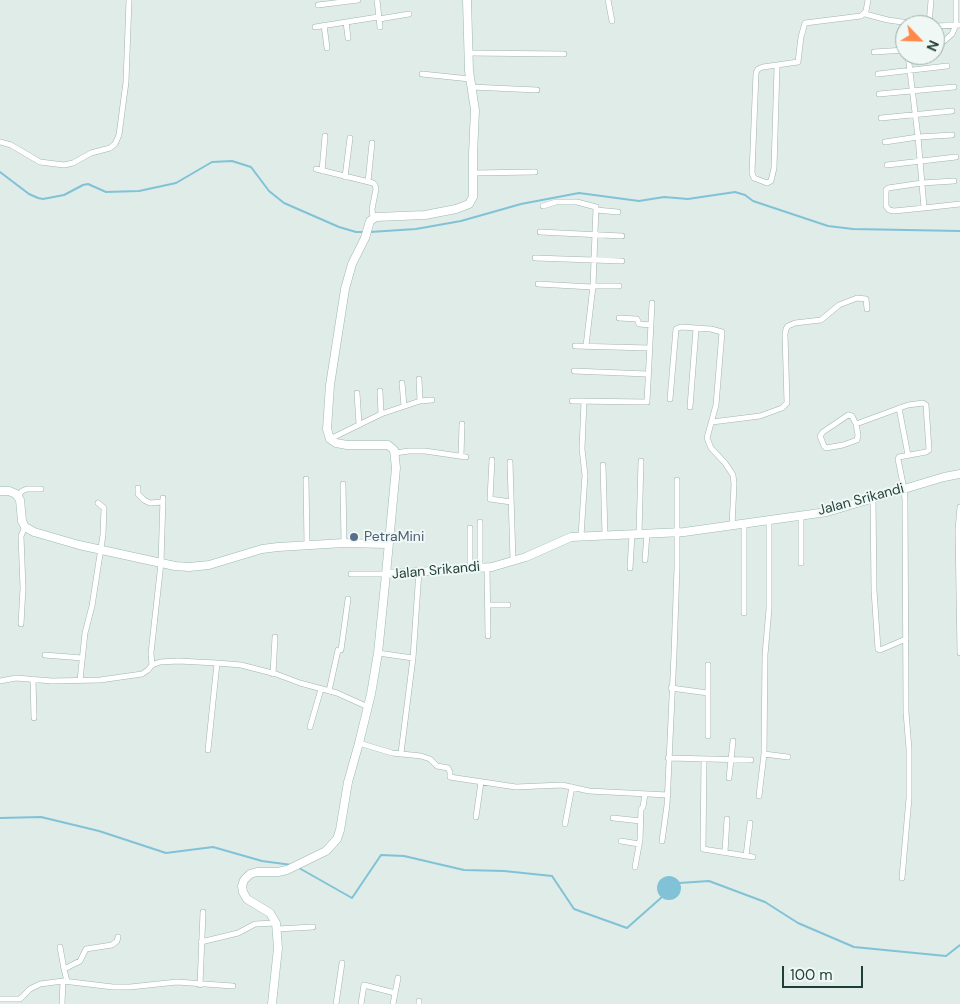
<!DOCTYPE html>
<style>
body{margin:0}
#map{position:relative;width:960px;height:1004px;overflow:hidden;background:#dfece8;font-family:"DM Sans",sans-serif}
canvas{display:block}
.north{position:absolute;left:895px;top:15px;width:50px;height:50px;box-sizing:border-box;background:#f0f8f5;border:1px solid #9caea9;border-radius:50%;rotate:114deg;font-size:14px;font-weight:700;line-height:20px;text-align:center;color:#1f3e38}
.north::after{content:'';display:block;margin:auto;width:18px;height:22px;background:#ff884a;clip-path:polygon(50% 0,100% 100%,50% 72%,0 100%)}
.scale{position:absolute;left:782px;top:966px;width:81px;height:22px;box-sizing:border-box;border:2px solid #1f3e38;border-top:0;padding-left:6px;font-size:15px;line-height:18px;white-space:nowrap;color:#1f3e38;-webkit-text-stroke:4px #f0f8f5;paint-order:stroke}
</style>
<div id="map">
<canvas width="960" height="1004"></canvas>
<div class="north">N</div>
<div class="scale">100 m</div>
</div>
<script>
const context = document.querySelector('canvas').getContext('2d');
context.lineJoin = 'round';
function fillPath(path, color) { context.fillStyle = color; context.fill(path, 'evenodd'); }
const poly = rows => new Path2D(rows.map(r => 'M' + r).join(''));
function strokePath(path, color, width, dash) { context.strokeStyle = color; context.lineWidth = width; context.lineCap = dash ? 'butt' : 'round'; context.setLineDash(dash || []); context.stroke(path); }
function write(font, color, halo, rows, align = 'center') {
  context.font = font + ' "DM Sans",sans-serif'; context.lineWidth = 4; context.setLineDash([]); context.textBaseline = 'middle'; context.strokeStyle = halo; context.fillStyle = color; for (const [text, x, y, turn = 0] of rows) {
    context.save(); context.translate(x, y); context.rotate((+turn || 0) * Math.PI / 180); context.textAlign = isNaN(turn) ? turn : align; if (halo) context.strokeText(text, 0, 0); context.fillText(text, 0, 0); context.restore();
  }
}
fillPath(poly([
 '657 888a12 12 0 1 1 24 0a12 12 0 1 1-24 0Z'
]), '#81c2d7');
strokePath(poly([
 [0,172,29,194,38,198,43,199,64,195,83,185,88,184,106,192,139,191,176,183,212,162,232,161,251,167,269,191,284,203,339,227,356,232,365,232],
 [370,232,416,229,461,221,521,204,579,193,639,201,664,197,688,199,735,192,745,195,753,201,828,226,853,229,960,231],
 [0,818,41,817,99,831,166,853,213,847,262,861,292,865],
 [299,868,352,898,381,855,404,856,464,870,504,871,552,876,574,909,627,928,662,897],
 [679,883,709,881,765,902,798,923,854,947,946,956,960,945]
]), '#81c2d7', 2);
const street = poly([
 [377,0,380,27],
 [608,0,612,21],
 [318,5,358,0],
 [865,14,888,20,923,25],
 [379,19,409,14],
 [346,22,348,38],
 [324,25,327,48],
 [929,25,931,0],
 [935,26,960,25],
 [315,27,378,17],
 [935,43,943,42,952,34,956,25,956,0],
 [874,52,905,50],
 [468,53,564,54],
 [908,55,918,137,924,208,960,204],
 [777,67,774,168,771,181,767,183,754,178,752,173,756,73,758,69,763,67,798,62,801,37,805,23,861,16,866,11,868,0],
 [422,74,470,79],
 [878,74,947,66],
 [471,87,537,90],
 [879,94,954,87],
 [881,118,952,111],
 [0,142,11,145,40,162,64,165,73,163,91,153,110,148,115,144,119,135,126,82,129,0],
 [885,142,918,137,952,135],
 [887,165,956,157],
 [316,169,373,183,375,185,376,189,372,209,373,218],
 [322,171,325,136],
 [473,173,535,172],
 [345,177,350,138],
 [368,182,372,143],
 [543,206,556,202,577,202,596,207,593,286,586,346],
 [924,208,894,211,889,210,886,206,886,190,888,188,922,183,954,181],
 [596,210,618,212],
 [540,232,622,236],
 [535,258,622,261],
 [538,284,592,287],
 [593,286,619,286],
 [619,318,637,319,639,324,651,325],
 [575,346,649,348],
 [574,371,647,374],
 [419,379,420,401],
 [402,383,404,406],
 [380,391,381,414],
 [357,393,359,424],
 [670,399,676,329,681,327,711,329,722,332,716,405,707,438,711,448,725,463,733,475,734,484,732,526],
 [572,401,647,402,652,303],
 [690,407,696,329],
 [899,408,908,455],
 [848,415,852,416,856,424,858,435,857,440,843,445,826,448,824,446,820,436,823,432,848,415],
 [712,422,760,416,782,408,787,403,785,334,786,329,788,326,795,323,821,320,839,305,857,298,866,299,867,309],
 [856,424,908,405,923,403,926,405,929,450,926,452,899,457,898,459,904,489,905,500,906,712,909,749,909,798,902,878],
 [330,439,381,414,420,401,432,400],
 [395,453,409,451,425,451,466,457],
 [461,456,462,424],
 [492,460,490,499,511,502],
 [510,462,513,561],
 [603,465,605,535],
 [306,479,307,545],
 [343,484,344,543],
 [138,488,138,494,144,500,150,503,163,502],
 [18,496,22,491,27,489,41,489],
 [873,497,874,590,878,649,880,650,906,639],
 [960,507,958,530,960,653],
 [480,522,480,568],
 [744,524,744,613],
 [470,528,470,568],
 [639,533,641,461],
 [581,536,585,475,582,449,584,401],
 [645,560,647,534],
 [801,563,801,516],
 [487,567,488,636],
 [630,568,632,534],
 [351,574,386,574],
 [488,605,508,605],
 [21,624,23,588,21,536,25,527],
 [378,653,413,658],
 [45,655,82,658],
 [152,665,151,653,161,563,163,498],
 [708,665,708,736],
 [273,674,275,637],
 [33,679,34,718],
 [80,680,85,633,92,606,103,535,104,508,98,503],
 [0,681,16,678,52,681,100,680,142,674,148,670,152,665,160,662,178,661,217,663,241,665,276,674,300,683,337,693,368,707],
 [671,688,708,693],
 [329,691,338,650,341,650,348,599],
 [310,727,321,689],
 [359,743,392,753,421,756,430,759,437,766,448,768,450,772,450,777,456,778,516,787,562,785,589,791,668,795],
 [208,750,217,663],
 [401,753,413,658,419,571],
 [764,754,788,757],
 [668,758,751,760],
 [704,759,703,849,753,857],
 [729,778,733,741],
 [759,796,764,754,765,655,769,609,769,521],
 [476,817,481,782],
 [613,818,641,821],
 [565,824,572,787],
 [621,841,639,844],
 [662,841,667,805,674,654,677,568,677,480],
 [725,852,727,819],
 [746,856,750,823],
 [635,867,640,840,641,809,643,807,645,794],
 [277,929,313,927],
 [201,942,238,933,255,924,276,923],
 [60,947,64,969],
 [67,981,64,969,80,961,86,949,112,945,117,941,118,937],
 [200,985,203,912],
 [0,999,20,999,30,989,40,984,63,981,113,987,130,987,177,982,233,986],
 [62,1004,63,981],
 [336,1004,342,963],
 [361,1004,364,985,395,993],
 [393,1004,398,978],
 [419,1004,419,1001]
]);
const secondary = poly([
 [0,491,9,491,16,494,20,500,22,521,25,527,34,532,79,545,175,566,189,567,209,565,262,549,278,547,344,543,388,544],
 [386,574,396,468,394,450,388,445,347,445,336,443,330,439,327,429,330,385,345,289,352,264,365,238,370,221,376,217,425,215,456,209,469,204,473,197,473,154,475,110,469,71,467,0],
 [272,1004,278,948,276,923,270,913,247,899,243,892,242,886,244,880,250,874,257,872,278,872,287,870,326,851,337,839,340,830,348,782,359,743,371,694,378,653,386,574,492,567,526,557,571,537,684,532,827,512,944,477,960,474]
]);
strokePath(street, '#a2b4b0', 6);
strokePath(secondary, '#9db9b1', 9);
strokePath(street, '#fff', 5);
strokePath(secondary, '#fff', 8);
for (const [x, y, r, color] of [
 [354,537,5,"#5c6f8a"]
]) { const dot = new Path2D(); dot.arc(x, y, r, 0, 2 * Math.PI); context.fillStyle = color; context.fill(dot); strokePath(dot, '#f0f8f5', 2); }
write('14px', '#1f3e38', '#f0f8f5', [
 ["Jalan Srikandi",861,500,-15],
 ["Jalan Srikandi",436,571,-5]
]);
write('14px', '#4e5e75', '#f0f8f5', [
 ["PetraMini",364,537]
], 'left');
</script>
